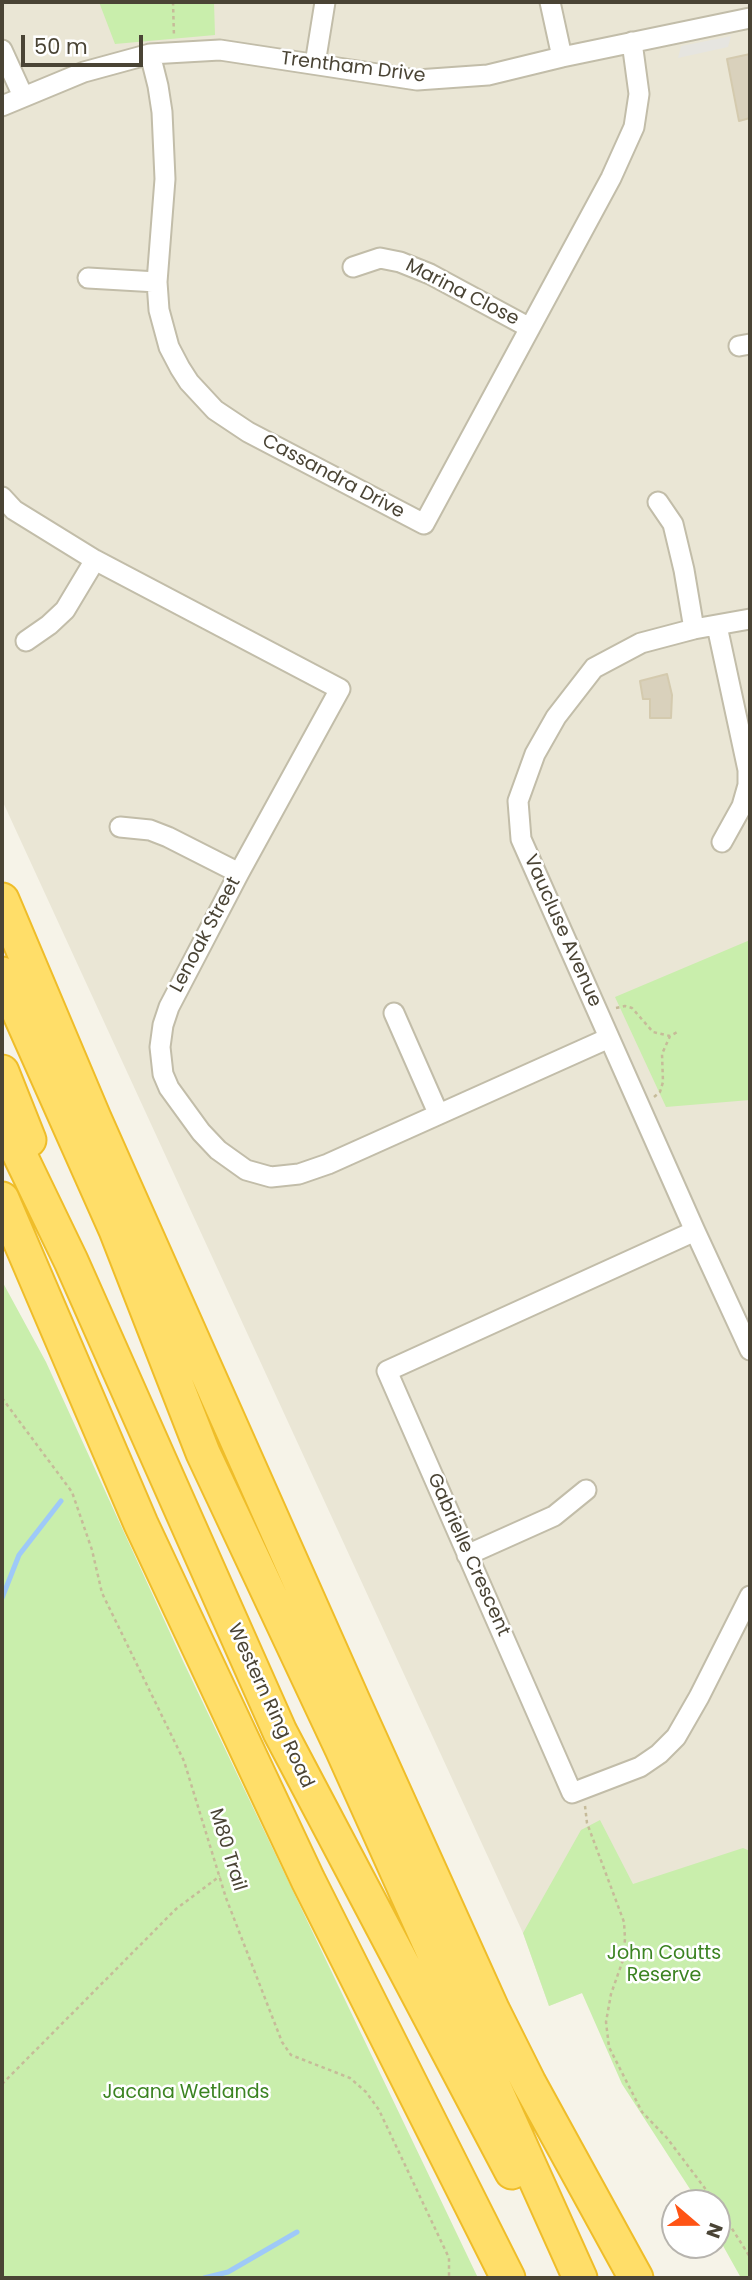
<!DOCTYPE html>
<style>
body{margin:0}
#map{position:relative;width:752px;height:2280px;overflow:hidden;background:#f6f3e8;font-family:Poppins,sans-serif}
canvas{display:block}
.frame{position:absolute;inset:0;border:4px solid #4a4435;pointer-events:none}
.north{position:absolute;left:661px;top:2189px;width:70px;height:70px;box-sizing:border-box;background:#fff;border:2px solid #b7b4ae;border-radius:50%;rotate:110deg;font-size:19px;font-weight:700;line-height:28px;text-align:center;color:#4a4435}
.north::after{content:'';display:block;margin:auto;width:24px;height:32px;background:#ff5415;clip-path:polygon(50% 0,100% 100%,50% 72%,0 100%)}
.scale{position:absolute;left:21px;top:35px;width:122px;height:32px;box-sizing:border-box;border:4px solid #4a4435;border-top:0;padding-left:9px;font-size:21px;line-height:24px;white-space:nowrap;color:#4a4435;-webkit-text-stroke:5px #fff;paint-order:stroke}
</style>
<div id="map">
<canvas width="752" height="2280"></canvas>
<div class="frame"></div>
<div class="north">N</div>
<div class="scale">50 m</div>
</div>
<script>
const context = document.querySelector('canvas').getContext('2d');
context.lineJoin = 'round';
function fillPath(path, color) { context.fillStyle = color; context.fill(path, 'evenodd'); }
const poly = rows => new Path2D(rows.map(r => 'M' + r).join(''));
function strokePath(path, color, width, dash) { context.strokeStyle = color; context.lineWidth = width; context.lineCap = dash ? 'butt' : 'round'; context.setLineDash(dash || []); context.stroke(path); }
function write(font, color, halo, rows, align = 'center') {
  context.font = font + ' Poppins,sans-serif'; context.lineWidth = 5; context.setLineDash([]); context.textBaseline = 'middle'; context.strokeStyle = halo; context.fillStyle = color; for (const [text, x, y, turn = 0] of rows) {
    context.save(); context.translate(x, y); context.rotate((+turn || 0) * Math.PI / 180); context.textAlign = isNaN(turn) ? turn : align; if (halo) context.strokeText(text, 0, 0); context.fillText(text, 0, 0); context.restore();
  }
}
fillPath(poly([
 [2,2,750,2,750,2278,717,2203,582,1993,549,2006,523,1933,2,800]
]), '#eae6d5');
fillPath(poly([
 [99,2,214,2,215,35,115,44],
 [750,940,750,1100,666,1107,615,997],
 [2,1281,46,1362,183,1661,478,2278,2,2278],
 [600,1820,633,1884,743,1848,750,1851,750,2278,741,2278,717,2235,717,2203,699,2203,622,2084,582,1993,549,2006,523,1933,581,1830]
]), '#c9eeac');
fillPath(poly([
 [731,36,728,47,678,58,681,46]
]), '#e6e5e0');
strokePath(poly([
 [2,1598,19,1555,61,1501],
 [204,2278,228,2272,297,2232]
]), '#9ec9f8', 5);
const building = poly([
 [750,54,750,118,739,121,727,59,750,54],
 [667,674,672,695,671,718,650,718,650,699,643,699,640,681,667,674]
]);
fillPath(building, '#d9d1bc');
strokePath(building, '#d4caae', 2);
const minor = poly([
 [550,2,562,57],
 [2,50,23,96],
 [150,54,158,86,162,112,165,179,157,282,159,310,169,347,180,368,189,382,215,410,248,432,424,524,611,178,634,127,639,94,632,42],
 [315,64,325,2],
 [2,106,84,72,150,54,220,50,417,80,488,75,562,57,750,18],
 [353,267,380,258,400,262,430,274,530,328],
 [88,278,157,282],
 [739,346,750,344],
 [2,497,14,510,95,560,340,689,239,873,169,1007,163,1025,160,1047,163,1074,169,1088,201,1132,218,1150,246,1170,271,1177,299,1174,328,1164,609,1038],
 [658,502,673,524,684,570,694,629],
 [750,619,694,629,641,643,594,668,556,717,535,754,518,801,521,839,695,1231,750,1350],
 [717,626,748,770,748,785,742,806,722,842],
 [26,641,49,625,65,610,95,560],
 [120,827,150,830,168,837,239,873],
 [394,1013,438,1113],
 [695,1231,387,1371,572,1793,640,1767,659,1754,676,1737,699,1697,750,1596],
 [467,1555,554,1516,586,1490]
]);
const motorway = poly([
 [2,900,94,1118,353,1701,493,2011,529,2083,636,2278],
 [2,974,116,1230,203,1453,342,1749,580,2278],
 [2,1072,29,1140],
 [2,1118,71,1261,280,1732,512,2172],
 [2,1199,141,1524,308,1880,508,2278]
]);
strokePath(minor, '#c2bda9', 23);
strokePath(motorway, '#efbd29', 37);
strokePath(poly([
 [173,2,174,37],
 [616,1008,625,1006,632,1008,653,1032,670,1036],
 [654,1097,660,1092,663,1082,662,1054,670,1036,679,1031],
 [2,1398,72,1492,92,1550,102,1593,184,1761,226,1898,282,2042,291,2055,350,2078,366,2092,379,2110,449,2258,449,2278],
 [585,1806,587,1823,624,1922,625,1939,623,1960,611,1994,606,2022,609,2047,642,2112,667,2138,716,2203],
 [2,2084,176,1909,220,1876],
 [717,2205,750,2257]
]), '#c6bb99', 2.5, [3.5, 3.5]);
strokePath(minor, '#fff', 19);
strokePath(motorway, '#ffde69', 33);
write('19px', '#4a4435', '#fff', [
 ["Trentham Drive",353,68,7],
 ["Marina Close",462,293,27],
 ["Cassandra Drive",333,477,28],
 ["Vaucluse Avenue",562,931,66],
 ["Lenoak Street",206,935,-62],
 ["Gabrielle Crescent",468,1555,66],
 ["Western Ring Road",270,1706,65],
 ["M80 Trail",227,1850,73]
]);
write('19px', '#3b8321', '#fff', [
 ["John Coutts",664,1954],
 ["Reserve",664,1976],
 ["Jacana Wetlands",186,2093]
]);
</script>
